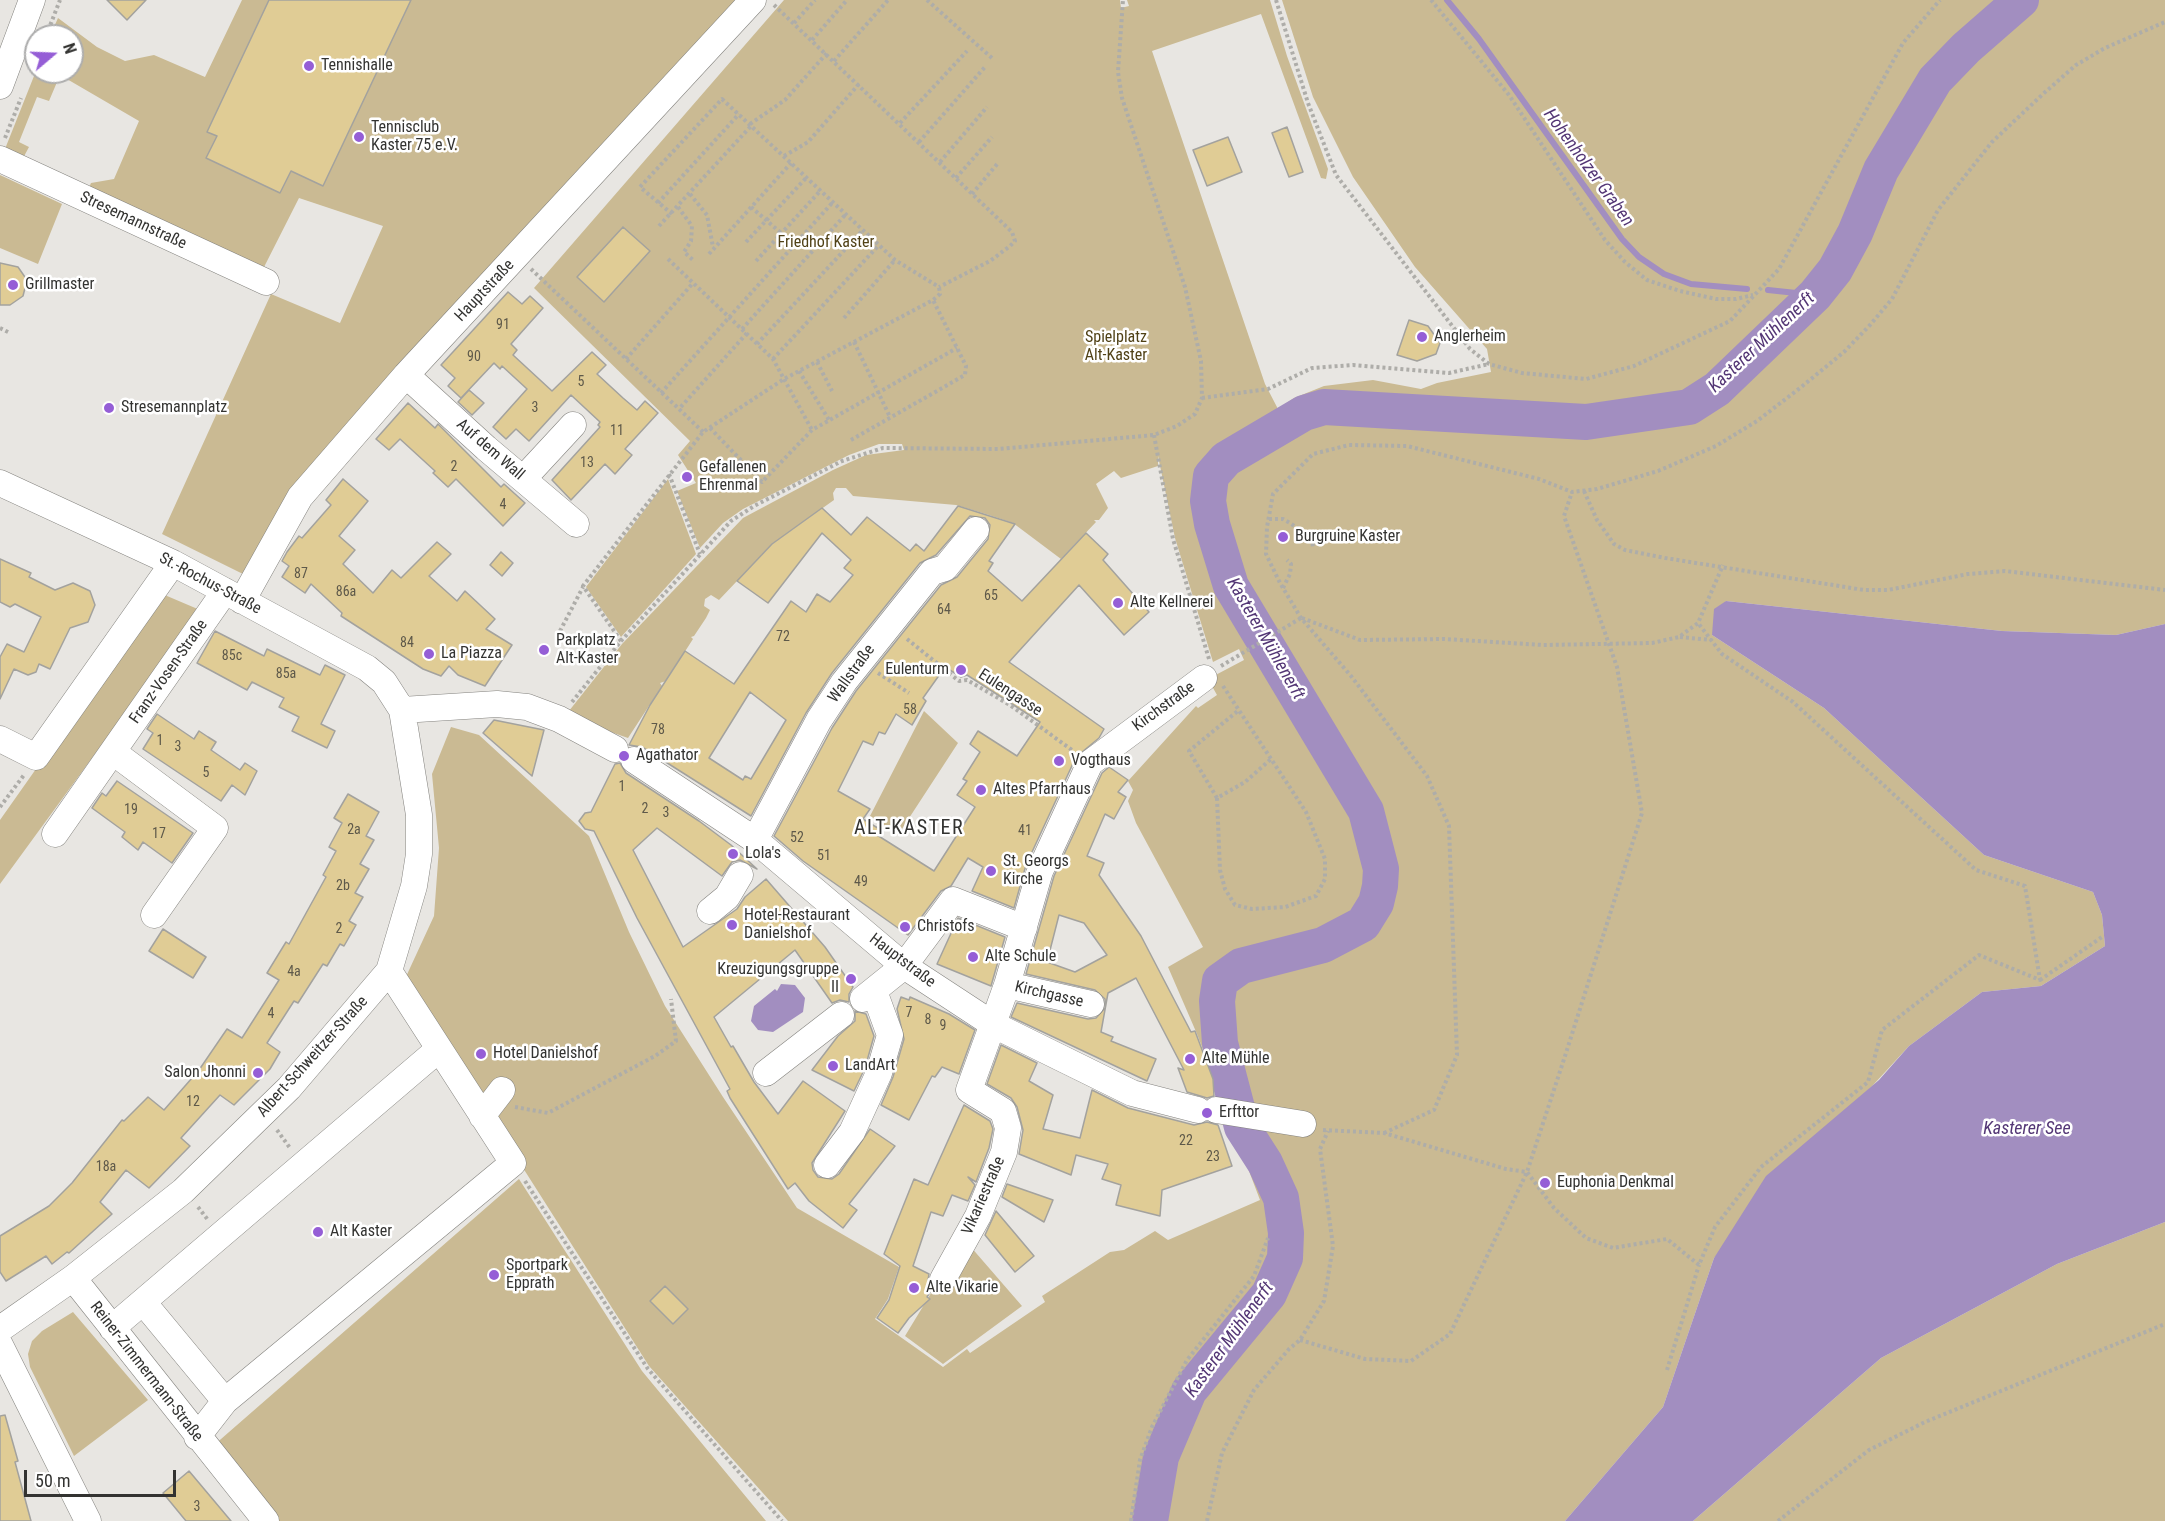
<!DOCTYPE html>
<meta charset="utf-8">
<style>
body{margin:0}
#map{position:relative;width:2165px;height:1521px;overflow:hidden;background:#e8e6e2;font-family:"Roboto Condensed",sans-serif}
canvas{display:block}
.north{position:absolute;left:24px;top:24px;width:60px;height:60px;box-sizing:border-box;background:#fff;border:2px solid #adadad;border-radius:50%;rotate:71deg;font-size:16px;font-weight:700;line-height:24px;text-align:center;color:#333331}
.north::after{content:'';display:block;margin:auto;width:21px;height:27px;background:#955ed6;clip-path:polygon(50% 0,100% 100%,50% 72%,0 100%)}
.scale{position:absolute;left:24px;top:1470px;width:152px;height:27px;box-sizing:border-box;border:3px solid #333331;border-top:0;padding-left:8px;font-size:18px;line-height:21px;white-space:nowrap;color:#333331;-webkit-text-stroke:4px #fff;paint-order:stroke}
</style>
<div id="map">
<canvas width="2165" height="1521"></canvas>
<div class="north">N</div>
<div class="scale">50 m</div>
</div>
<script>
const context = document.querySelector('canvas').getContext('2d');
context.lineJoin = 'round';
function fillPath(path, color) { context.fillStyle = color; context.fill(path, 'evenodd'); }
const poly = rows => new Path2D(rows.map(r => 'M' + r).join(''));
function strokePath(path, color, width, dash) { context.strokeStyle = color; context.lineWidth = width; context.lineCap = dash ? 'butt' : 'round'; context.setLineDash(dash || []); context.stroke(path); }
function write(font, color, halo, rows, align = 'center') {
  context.font = font + ' "Roboto Condensed",sans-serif'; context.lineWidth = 5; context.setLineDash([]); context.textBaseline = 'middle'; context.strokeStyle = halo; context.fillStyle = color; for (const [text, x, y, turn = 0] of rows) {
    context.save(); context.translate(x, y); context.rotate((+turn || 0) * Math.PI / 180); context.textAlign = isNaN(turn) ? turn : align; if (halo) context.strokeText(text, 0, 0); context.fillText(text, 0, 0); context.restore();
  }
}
fillPath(poly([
 [242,0,743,0,245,575,162,534,271,294,340,323,383,226,299,198,261,273,88,190,91,183,114,179,139,121,60,75,49,101,37,97,19,142,29,147,22,160,3,154,36,71,72,72,72,36,50,36,58,18,97,47,125,61,154,55,205,77],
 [784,0,1120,0,1121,8,1129,6,1127,0,1270,0,1287,56,1328,169,1326,179,1321,178,1261,14,1152,51,1265,384,1278,409,1294,398,1324,386,1373,380,1421,389,1437,383,1491,372,1487,349,1415,267,1353,177,1313,97,1282,0,2165,0,2165,624,2116,635,2002,631,1726,601,1712,635,1824,708,1984,855,2093,892,2102,915,2105,946,2041,986,1982,992,1909,1046,1714,1258,1663,1407,1565,1521,788,1521,649,1366,404,981,434,916,439,848,432,774,451,727,479,735,589,836,629,932,665,1006,723,1097,797,1208,899,1267,888,1299,875,1319,943,1367,967,1349,970,1353,1045,1302,1042,1296,1110,1252,1124,1250,1155,1231,1168,1240,1260,1200,1197,1034,1168,967,1203,947,1136,823,1128,801,1133,790,1128,781,1196,706,1198,708,1217,695,1208,679,1244,660,1239,649,1213,662,1175,538,1158,456,1158,466,1121,478,1114,471,1096,484,1108,508,1099,520,1094,520,1096,522,1061,559,1013,523,989,515,956,505,853,496,846,488,836,488,833,493,834,500,772,544,719,600,711,595,705,599,704,606,710,610,706,618,694,636,691,637,693,639,666,681,660,683,662,686,628,738,565,716,622,644,743,518,833,470,866,455,904,450,902,444,879,444,849,455,743,509,723,523,700,548,677,491,696,483,678,455,690,441,534,288],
 [0,175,62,204,38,264,0,248],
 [668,479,696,554,621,637,586,587],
 [160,593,200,610,0,884,0,820],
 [924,711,958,743,898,835,870,816],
 [519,1179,642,1371,766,1521,277,1521,213,1446],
 [2165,1222,2165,1521,1693,1521,1881,1358,2057,1264],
 [970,1246,1022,1306,943,1364,905,1336,939,1280],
 [73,1312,148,1400,74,1456,30,1367,28,1354,32,1341,42,1331]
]), '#caba93');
fillPath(poly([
 [1726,601,2002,631,2116,635,2165,624,2165,1222,2057,1264,1881,1358,1693,1521,1565,1521,1663,1407,1714,1258,1766,1176,1879,1080,1909,1046,1982,992,2041,986,2105,946,2102,915,2093,892,1984,855,1824,708,1712,635,1714,609],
 [781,984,795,985,805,998,803,1012,773,1032,758,1030,751,1021,754,1006,775,989,777,991]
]), '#a28ec0');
strokePath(poly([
 [1447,0,1479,39,1622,239,1639,257,1664,274,1691,284,1747,289],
 [1768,290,1815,295]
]), '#a28ec0', 6);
strokePath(poly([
 [1150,1521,1161,1457,1189,1391,1269,1294,1285,1258,1286,1233,1281,1198,1265,1163,1242,1127,1220,1043,1217,1001,1220,981,1241,966,1323,945,1363,924,1376,903,1380,886,1381,869,1366,811,1231,586,1212,524,1208,501,1211,476,1226,459,1304,413,1324,407,1586,422,1689,407,1717,389,1815,295,1835,270,1855,233,1881,170,1935,80,1966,48,2021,0]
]), '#a28ec0', 36);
const building = poly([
 [107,0,146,0,127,20,107,0],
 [269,0,411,0,323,186,291,171,280,193,206,158,217,136,207,132,269,0],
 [1287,127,1303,172,1289,177,1272,133,1287,127],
 [1228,137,1242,172,1207,186,1193,150,1228,137],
 [623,227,650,251,604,302,577,277,623,227],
 [0,263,18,267,27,280,23,296,10,305,0,305,0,263],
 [508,292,522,304,530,296,543,308,511,344,517,350,513,355,552,391,592,352,606,365,597,374,623,398,637,410,645,401,658,413,625,449,632,455,615,474,605,464,571,500,552,480,600,427,598,425,600,422,571,395,529,441,516,429,506,439,493,427,527,389,502,366,500,369,494,363,461,398,448,386,455,378,441,365,508,292],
 [1409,320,1428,326,1440,343,1436,354,1417,361,1397,355,1409,320],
 [469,390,484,403,472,415,458,402,469,390],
 [408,403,435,428,438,424,501,487,504,484,525,503,503,526,456,479,448,487,433,473,435,471,400,439,389,450,376,439,408,403],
 [343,479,368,501,339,536,355,550,343,564,373,593,392,570,401,578,437,542,451,554,429,576,457,601,465,591,495,619,486,629,512,645,485,686,458,675,449,666,441,676,423,669,341,616,342,613,311,584,305,593,282,577,289,566,282,561,287,552,299,536,302,538,331,505,326,500,343,479],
 [958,506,1015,524,989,561,993,563,988,571,1022,601,1086,533,1108,554,1103,560,1149,612,1124,635,1079,585,1009,662,1104,729,1099,738,1076,757,1026,865,1014,908,972,891,983,867,968,858,951,886,941,891,908,935,803,861,774,836,832,728,856,691,941,585,957,577,988,539,990,525,985,518,970,516,936,555,920,563,832,673,806,713,751,816,642,747,629,745,650,705,685,651,734,684,791,601,806,612,817,594,830,602,853,575,844,568,851,560,822,533,768,603,737,581,772,544,822,508,851,535,867,517,910,551,916,544,924,551,958,506],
 [945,667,961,677,967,675,1040,722,1017,756,978,731,970,744,980,752,963,779,967,781,957,795,975,807,934,871,877,835,881,830,863,819,870,809,838,791,863,741,873,745,879,732,885,734,896,714,912,725,926,701,923,698,945,667],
 [750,692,786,720,751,779,745,776,743,780,709,758,750,692],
 [501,552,513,563,502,576,490,565,501,552],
 [0,559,31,573,29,577,55,590,73,583,90,591,95,605,88,622,70,628,50,669,39,664,36,672,28,675,14,669,0,699,0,657,7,644,24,652,41,617,15,604,10,607,0,602,0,559],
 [215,631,264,656,267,649,320,675,325,665,345,675,321,724,335,731,327,748,292,731,299,717,279,707,284,698,252,682,247,690,197,663,215,631],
 [157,714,194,739,199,731,208,737,216,742,211,750,240,770,245,763,257,771,245,795,232,785,221,801,143,749,153,733,147,729,157,714],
 [494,720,544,730,532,776,483,733,494,720],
 [620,763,626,773,699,821,731,845,757,869,740,860,732,862,722,876,657,828,633,850,683,947,737,909,745,897,766,879,825,947,853,987,849,994,849,1002,840,1000,832,1003,795,950,714,1017,731,1047,733,1046,754,1082,778,1114,803,1081,845,1111,812,1163,813,1170,818,1177,832,1179,839,1174,870,1129,895,1146,849,1204,857,1210,843,1228,809,1201,795,1183,788,1189,730,1098,727,1091,730,1089,637,918,594,831,585,829,579,821,585,813,591,812,615,764,620,763],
 [1109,767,1128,780,1118,792,1126,797,1114,819,1105,814,1087,856,1104,863,1099,875,1141,936,1191,1032,1195,1031,1213,1079,1214,1096,1207,1098,1187,1092,1178,1068,1184,1070,1136,978,1108,993,1101,1032,1113,1037,1111,1041,1156,1059,1147,1081,1011,1017,1017,1003,1088,1019,1096,1018,1105,1008,1105,999,1095,990,1026,974,1054,876,1102,773,1109,767],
 [1059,915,1084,923,1107,955,1075,972,1047,962,1059,915],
 [117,781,193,833,172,863,143,842,138,850,122,837,125,832,92,808,102,793,106,796,117,781],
 [348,794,379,812,366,836,374,840,360,864,369,869,355,893,363,897,349,921,356,925,344,946,340,944,327,966,323,964,298,1003,294,1001,267,1043,280,1052,270,1069,234,1105,220,1095,181,1138,190,1146,149,1188,126,1170,100,1202,112,1214,69,1253,67,1252,52,1264,46,1256,6,1281,0,1272,0,1236,49,1206,72,1183,122,1120,124,1121,148,1097,164,1110,199,1070,227,1029,242,1038,279,980,267,973,286,942,289,944,326,877,323,875,336,851,329,847,342,823,334,818,348,794],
 [958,918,1005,937,991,986,937,964,958,918],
 [163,929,206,957,193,978,149,951,163,929],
 [901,997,909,1000,910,997,949,1014,975,1030,959,1074,942,1067,935,1077,932,1076,909,1120,881,1105,893,1077,904,1039,897,1009,901,997],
 [855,1011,866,1014,874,1036,865,1068,854,1091,812,1070,838,1036,855,1021,855,1011],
 [1001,1045,1037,1063,1029,1081,1053,1095,1043,1129,1080,1138,1092,1090,1128,1108,1194,1125,1207,1122,1218,1125,1232,1166,1162,1190,1160,1216,1116,1205,1121,1185,1102,1179,1108,1164,1076,1155,1071,1175,1019,1154,1023,1130,1017,1107,1011,1098,987,1084,1001,1045],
 [964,1105,990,1121,993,1129,989,1148,976,1182,968,1177,975,1185,968,1201,952,1195,943,1216,931,1212,913,1266,929,1274,928,1280,932,1289,927,1297,930,1299,909,1318,898,1333,877,1318,889,1300,900,1266,884,1254,914,1179,928,1185,964,1105],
 [1007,1184,1053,1200,1044,1222,1002,1197,1007,1184],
 [996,1211,1034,1256,1015,1272,985,1235,996,1211],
 [665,1286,688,1309,673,1324,650,1301,665,1286],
 [5,1415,18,1461,15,1462,31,1521,0,1521,0,1416,5,1415],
 [189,1471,231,1521,186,1521,163,1493,189,1471]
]);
fillPath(building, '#e0cc95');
strokePath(building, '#a3a29e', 1.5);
const minor = poly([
 [0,86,32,0],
 [0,159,266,282],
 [406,375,486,448,576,524],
 [523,479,573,425],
 [0,483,173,563,367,668,384,682,402,710,419,815,419,854,414,886,389,971,289,1088,183,1191,73,1278,0,1329],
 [242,601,300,497,406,375,753,0],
 [402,710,497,704,527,707,559,719,615,749],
 [0,739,36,757,173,563],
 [113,752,215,828,154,915],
 [634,760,755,840,904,966,994,1025,1132,1093,1198,1110],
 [55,834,225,591],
 [755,840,819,720,844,682,932,572,945,568,976,530],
 [710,911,727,897,740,875],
 [1007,985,1091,1004],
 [863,999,904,966,953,900,1024,928],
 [766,1073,841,1015],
 [1216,1110,1303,1124],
 [482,1116,502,1090],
 [827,1165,852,1132,879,1073,890,1035,874,991],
 [73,1278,266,1521],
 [943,1279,978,1216,1004,1152,1008,1128,1003,1111,969,1090,1007,985,1040,871,1090,763,1204,678],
 [143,1302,225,1401,513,1163,389,971],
 [112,1328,439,1049],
 [0,1345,88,1521],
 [197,1437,225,1401]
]);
strokePath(minor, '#84837f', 27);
strokePath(poly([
 [927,0,992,58],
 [1276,0,1308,103,1336,175,1470,349,1489,364,1522,373,1586,379,1634,366,1730,321,1779,269,1903,43,1940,0],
 [1431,0,1509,95,1605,240,1625,262,1647,280,1680,291,1716,299,1736,299,1753,295],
 [774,5,1012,232,1015,241,1010,246,990,261,939,287],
 [794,23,815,0],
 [46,36,60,0],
 [812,40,847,0],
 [834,61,888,0],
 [900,123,967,51],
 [750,124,785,100,827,53],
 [5,138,21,98],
 [919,142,985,67],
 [784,156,808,142,859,84],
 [940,162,987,107],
 [956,178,992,137],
 [690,194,707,215,713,247],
 [972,194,998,163],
 [658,203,739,114],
 [678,207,692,226,691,241,684,252,693,260],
 [751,207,781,233],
 [672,214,640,187,722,99,895,260,939,287],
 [659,226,751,126],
 [746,242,807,177],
 [709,254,791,163],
 [668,259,773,359,812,430],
 [756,261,821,190],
 [531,269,679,409],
 [844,318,895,260],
 [0,328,10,333],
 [742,329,846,214],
 [854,342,890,417],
 [757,344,863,230],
 [626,359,693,283],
 [773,359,879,245],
 [817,362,832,391],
 [799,371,829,420],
 [661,393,833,202],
 [1202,398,1268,389,1312,368,1353,365,1449,373,1489,364],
 [710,428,762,482,812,430,957,348],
 [703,432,679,409,747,333],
 [1154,435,1173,539,1209,659],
 [851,440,965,375,966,366,933,300],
 [669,474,700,554],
 [1584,491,1597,520,1614,544,1625,550,1665,558,1864,590,1888,590,1968,574,2005,571,2165,590],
 [1269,519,1283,519,1290,523,1312,538,1313,548],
 [1283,588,1290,574,1291,564,1287,560],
 [1302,618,1360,640,1444,639,1543,645,1652,643,1679,637,1698,623,1723,565],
 [560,631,583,587],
 [1680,637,1711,640],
 [907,639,959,681,967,680,1010,705,1072,750],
 [621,641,583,586,703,432,784,379,933,300,940,294,939,287],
 [1221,666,1301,618],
 [878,673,909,693],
 [1223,686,1306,812,1325,859,1325,879,1316,896,1285,907,1252,909,1235,905,1225,889,1220,870,1217,798,1245,782,1271,759],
 [572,702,621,641,731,521,754,506,842,461,883,448,999,449,1154,435,1177,426,1195,414,1202,398,1201,361,1185,287,1122,98,1118,72,1123,0],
 [1217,798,1189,751,1239,710],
 [0,807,24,775],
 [2040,980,2102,937],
 [515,1107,548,1113,655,1056,676,1041,671,999],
 [277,1130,290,1148],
 [1323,1130,1384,1133,1506,1169,1527,1172,1554,1208,1586,1238,1613,1248,1667,1239,1699,1265,1715,1227,1761,1167,1868,1082,1882,1030,1979,955,2040,980,2025,886,1976,870,1793,702,1722,654,1698,623],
 [1384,1133,1434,1110,1457,1055,1449,826,1427,776,1351,676,1301,618,1280,583,1266,554,1267,527,1273,494,1313,454,1349,445,1407,446,1539,479,1572,492,1597,489,1658,471,1716,446,1757,421,1800,388,1844,352,1870,325,1892,299,1938,210,1992,142,2043,94,2076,65,2105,48,2165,22],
 [525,1181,648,1369,782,1521],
 [198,1207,208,1220],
 [1300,1340,1365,1359,1411,1361,1450,1334,1527,1172,1566,1053,1642,813,1617,667,1564,516,1572,492],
 [1667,1370,1699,1265],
 [1131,1521,1140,1460,1152,1427,1187,1360,1254,1276,1268,1238],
 [1207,1521,1222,1453,1254,1390,1289,1349,1300,1340,1324,1301,1333,1246,1320,1149,1328,1131],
 [1778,1521,1869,1450,1925,1422,2165,1324]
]), '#aeada9', 4, [3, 3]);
strokePath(minor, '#fff', 26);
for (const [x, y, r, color] of [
 [309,66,6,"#955ed6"],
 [359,137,6,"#955ed6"],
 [13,285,6,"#955ed6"],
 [1422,337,6,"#955ed6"],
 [109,408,6,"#955ed6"],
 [687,477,6,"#955ed6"],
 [1283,537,6,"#955ed6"],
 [1118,603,6,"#955ed6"],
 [544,650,6,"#955ed6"],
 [429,654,6,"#955ed6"],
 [961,670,6,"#955ed6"],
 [624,756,6,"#955ed6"],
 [1059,761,6,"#955ed6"],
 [981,790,6,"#955ed6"],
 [733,854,6,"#955ed6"],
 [991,871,6,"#955ed6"],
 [732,925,6,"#955ed6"],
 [905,927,6,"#955ed6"],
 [973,957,6,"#955ed6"],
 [851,979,6,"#955ed6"],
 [481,1054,6,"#955ed6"],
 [1190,1059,6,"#955ed6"],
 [833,1066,6,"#955ed6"],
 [258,1073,6,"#955ed6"],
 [1207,1113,6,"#955ed6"],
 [1545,1183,6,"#955ed6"],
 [318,1232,6,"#955ed6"],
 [494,1275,6,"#955ed6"],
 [914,1288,6,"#955ed6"]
]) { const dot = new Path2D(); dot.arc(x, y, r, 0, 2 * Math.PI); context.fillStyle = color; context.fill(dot); strokePath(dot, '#fff', 2); }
write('14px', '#5e594a', null, [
 ["91",503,325],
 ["90",474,357],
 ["5",581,382],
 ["3",535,408],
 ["11",617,431],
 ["13",587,463],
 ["2",454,467],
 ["4",503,505],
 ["87",301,574],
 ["86a",346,592],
 ["65",991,596],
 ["64",944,610],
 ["72",783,637],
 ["84",407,643],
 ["85c",232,656],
 ["85a",286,674],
 ["58",910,710],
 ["78",658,730],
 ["1",160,741],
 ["3",178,747],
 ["5",206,773],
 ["1",622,787],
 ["2",645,809],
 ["19",131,810],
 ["3",666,813],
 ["2a",354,830],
 ["41",1025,831],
 ["17",159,834],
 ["52",797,838],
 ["51",824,856],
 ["49",861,882],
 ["2b",343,886],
 ["2",339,929],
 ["4a",294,972],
 ["7",909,1013],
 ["4",271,1014],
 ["8",928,1020],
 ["9",943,1026],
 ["12",193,1102],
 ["22",1186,1141],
 ["23",1213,1157],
 ["18a",106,1167],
 ["3",197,1507]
]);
write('16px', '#333331', '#fff', [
 ["Tennishalle",321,66],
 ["Tennisclub",371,128],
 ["Kaster 75 e.V.",371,146],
 ["Grillmaster",25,285],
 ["Anglerheim",1434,337],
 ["Stresemannplatz",121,408],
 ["Gefallenen",699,468],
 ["Ehrenmal",699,486],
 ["Burgruine Kaster",1295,537],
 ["Alte Kellnerei",1130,603],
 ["Parkplatz",556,641],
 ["Alt-Kaster",556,659],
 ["La Piazza",441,654],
 ["Eulenturm",949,670,"right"],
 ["Agathator",636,756],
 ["Vogthaus",1071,761],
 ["Altes Pfarrhaus",993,790],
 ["Lola's",745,854],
 ["St. Georgs",1003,862],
 ["Kirche",1003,880],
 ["Hotel-Restaurant",744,916],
 ["Danielshof",744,934],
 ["Christofs",917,927],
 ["Alte Schule",985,957],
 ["Kreuzigungsgruppe",839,970,"right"],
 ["II",839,988,"right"],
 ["Hotel Danielshof",493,1054],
 ["Alte Mühle",1202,1059],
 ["LandArt",845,1066],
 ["Salon Jhonni",246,1073,"right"],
 ["Erfttor",1219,1113],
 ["Euphonia Denkmal",1557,1183],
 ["Alt Kaster",330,1232],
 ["Sportpark",506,1266],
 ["Epprath",506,1284],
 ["Alte Vikarie",926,1288]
], 'left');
write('16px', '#333331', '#fff', [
 ["Stresemannstraße",133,221,25],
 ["Hauptstraße",485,291,-47],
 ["Auf dem Wall",490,450,41],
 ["St.-Rochus-Straße",210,584,28],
 ["Franz-Vosen-Straße",169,672,-55],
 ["Wallstraße",852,674,-54],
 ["Eulengasse",1010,693,33],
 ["Kirchstraße",1164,707,-36],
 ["Hauptstraße",902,961,37],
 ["Kirchgasse",1049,995,13],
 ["Albert-Schweitzer-Straße",313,1057,-48],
 ["Vikariestraße",984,1196,-66],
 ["Reiner-Zimmermann-Straße",146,1372,52]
]);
write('16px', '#504116', '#fff', [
 ["Friedhof Kaster",826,243],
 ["Spielplatz",1116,338],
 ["Alt-Kaster",1116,356]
]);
write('italic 18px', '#533675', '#fff', [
 ["Hohenholzer Graben",1588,168,54],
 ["Kasterer Mühlenerft",1762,343,-43],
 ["Kasterer Mühlenerft",1265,639,60],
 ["Kasterer See",2027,1129],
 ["Kasterer Mühlenerft",1230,1340,-54]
]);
context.letterSpacing = '1.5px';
write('20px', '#333331', '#fff', [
 ["ALT-KASTER",909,829]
]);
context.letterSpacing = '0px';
</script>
